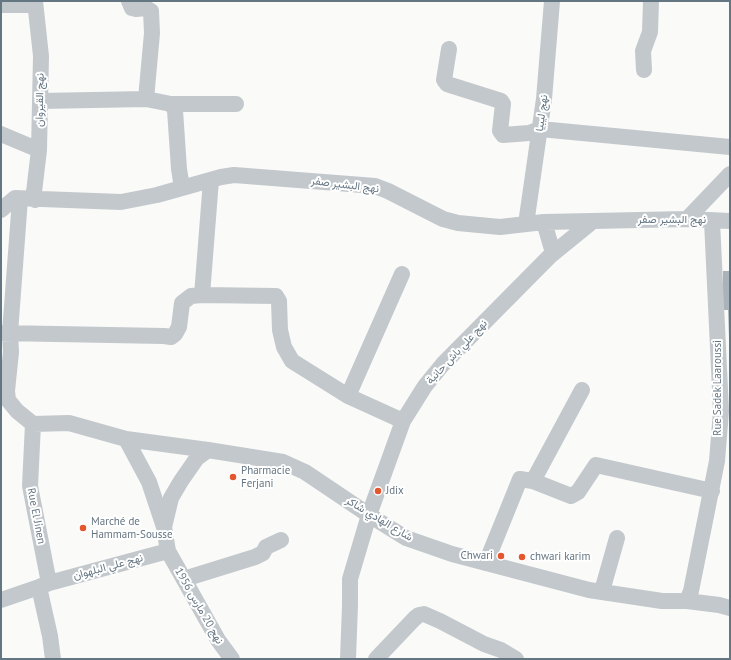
<!DOCTYPE html>
<meta charset="utf-8">
<style>
body{margin:0}
#map{position:relative;width:731px;height:660px;overflow:hidden;background:#fafaf8;font-family:"PT Sans",sans-serif}
canvas{display:block}
.frame{position:absolute;inset:0;border:2px solid #657683;pointer-events:none}
</style>
<div id="map">
<canvas width="731" height="660"></canvas>
<div class="frame"></div>
</div>
<script>
const context = document.querySelector('canvas').getContext('2d');
context.lineJoin = 'round';
function fillPath(path, color) { context.fillStyle = color; context.fill(path, 'evenodd'); }
const poly = rows => new Path2D(rows.map(r => 'M' + r).join(''));
function strokePath(path, color, width, dash) { context.strokeStyle = color; context.lineWidth = width; context.lineCap = dash ? 'butt' : 'round'; context.setLineDash(dash || []); context.stroke(path); }
function write(font, color, halo, rows, align = 'center') {
  context.font = font + ' "PT Sans",Vazirmatn,sans-serif'; context.lineWidth = 4; context.setLineDash([]); context.textBaseline = 'middle'; context.strokeStyle = halo; context.fillStyle = color; for (const [text, x, y, turn = 0] of rows) {
    context.save(); context.translate(x, y); context.rotate((+turn || 0) * Math.PI / 180); context.textAlign = isNaN(turn) ? turn : align; if (halo) context.strokeText(text, 0, 0); context.fillText(text, 0, 0); context.restore();
  }
}
fillPath(poly([
 [723,271,730,271,730,339,729,339,728,310,722,310,721,283,723,283]
]), '#aab3b9');
strokePath(poly([
 [35,1,41,56,39,150,34,192,35,200],
 [129,1,132,8,136,9,146,8,151,11,152,33,146,99],
 [1,5,35,5],
 [449,49,444,80,447,84,501,101,503,104,500,131,503,135,529,133,540,129,730,147],
 [644,70,643,51,650,32,651,1],
 [40,101,146,99,171,104,175,110,179,169,182,188],
 [171,104,236,104],
 [1,134,39,150],
 [20,199,10,333,11,352,7,391,8,400,17,411,33,424],
 [1,210,15,198,121,202,157,195,221,177,234,175,375,186,388,191,443,219,458,223,500,227,544,222,687,219,730,221],
 [687,219,730,174],
 [544,222,551,246,555,252],
 [526,224,544,99,552,1],
 [202,295,211,180],
 [1,333,164,336,171,337,175,334,179,327,182,303,191,296,202,295,276,296,279,301,280,330,284,347,292,361,348,396,403,421],
 [348,396,402,274],
 [33,424,69,423,126,439,208,450,283,462,305,472,369,515,406,538,452,554,589,590,662,601,687,601,719,605,730,608],
 [33,424,30,486,49,583],
 [126,439,149,482,164,527],
 [208,450,197,458,181,481,171,498,164,527,168,551,218,640,232,659],
 [533,481,582,390],
 [486,563,520,479,533,481,571,496,578,492,596,465,712,491],
 [184,579,255,557,263,553,266,547,281,540],
 [39,587,50,636,53,659],
 [602,591,617,538],
 [1,600,39,587,49,583,168,551],
 [687,601,691,591,717,461,721,411,712,221],
 [348,659,350,605,350,579,369,515,403,421,425,386,443,364,550,256,593,221],
 [376,659,415,618,419,615,424,614,440,621,484,644,501,650,516,659]
]), '#c3c8cc', 16);
for (const [x, y, r, color] of [
 [233,477,4,"#e4572e"],
 [378,491,4,"#e4572e"],
 [83,528,4,"#e4572e"],
 [501,556,4,"#e4572e"],
 [522,557,4,"#e4572e"]
]) { const dot = new Path2D(); dot.arc(x, y, r, 0, 2 * Math.PI); context.fillStyle = color; context.fill(dot); strokePath(dot, '#fff', 1.5); }
write('11px', '#657683', '#fff', [
 ["نهج القيروان",40,100,-89],
 ["نهج ليبيا",542,113,-83],
 ["نهج البشير صفر",345,185,7],
 ["نهج البشير صفر",672,220],
 ["نهج علي باش حانبة",457,352,-47],
 ["Rue Sadek Laaroussi",718,388,-90],
 ["Rue El Jinen",36,516,79],
 ["شارع الهادي شاكر",379,519,31],
 ["نهج علي البلهوان",108,567,-15],
 ["نهج 20 مارس 1956",199,606,60]
]);
write('11px', '#657683', '#fff', [
 ["Pharmacie",241,471],
 ["Ferjani",241,484],
 ["Jdix",386,491],
 ["Marché de",91,522],
 ["Hammam-Sousse",91,535],
 ["Chwari",493,556,"right"],
 ["chwari karim",530,557]
], 'left');
</script>
